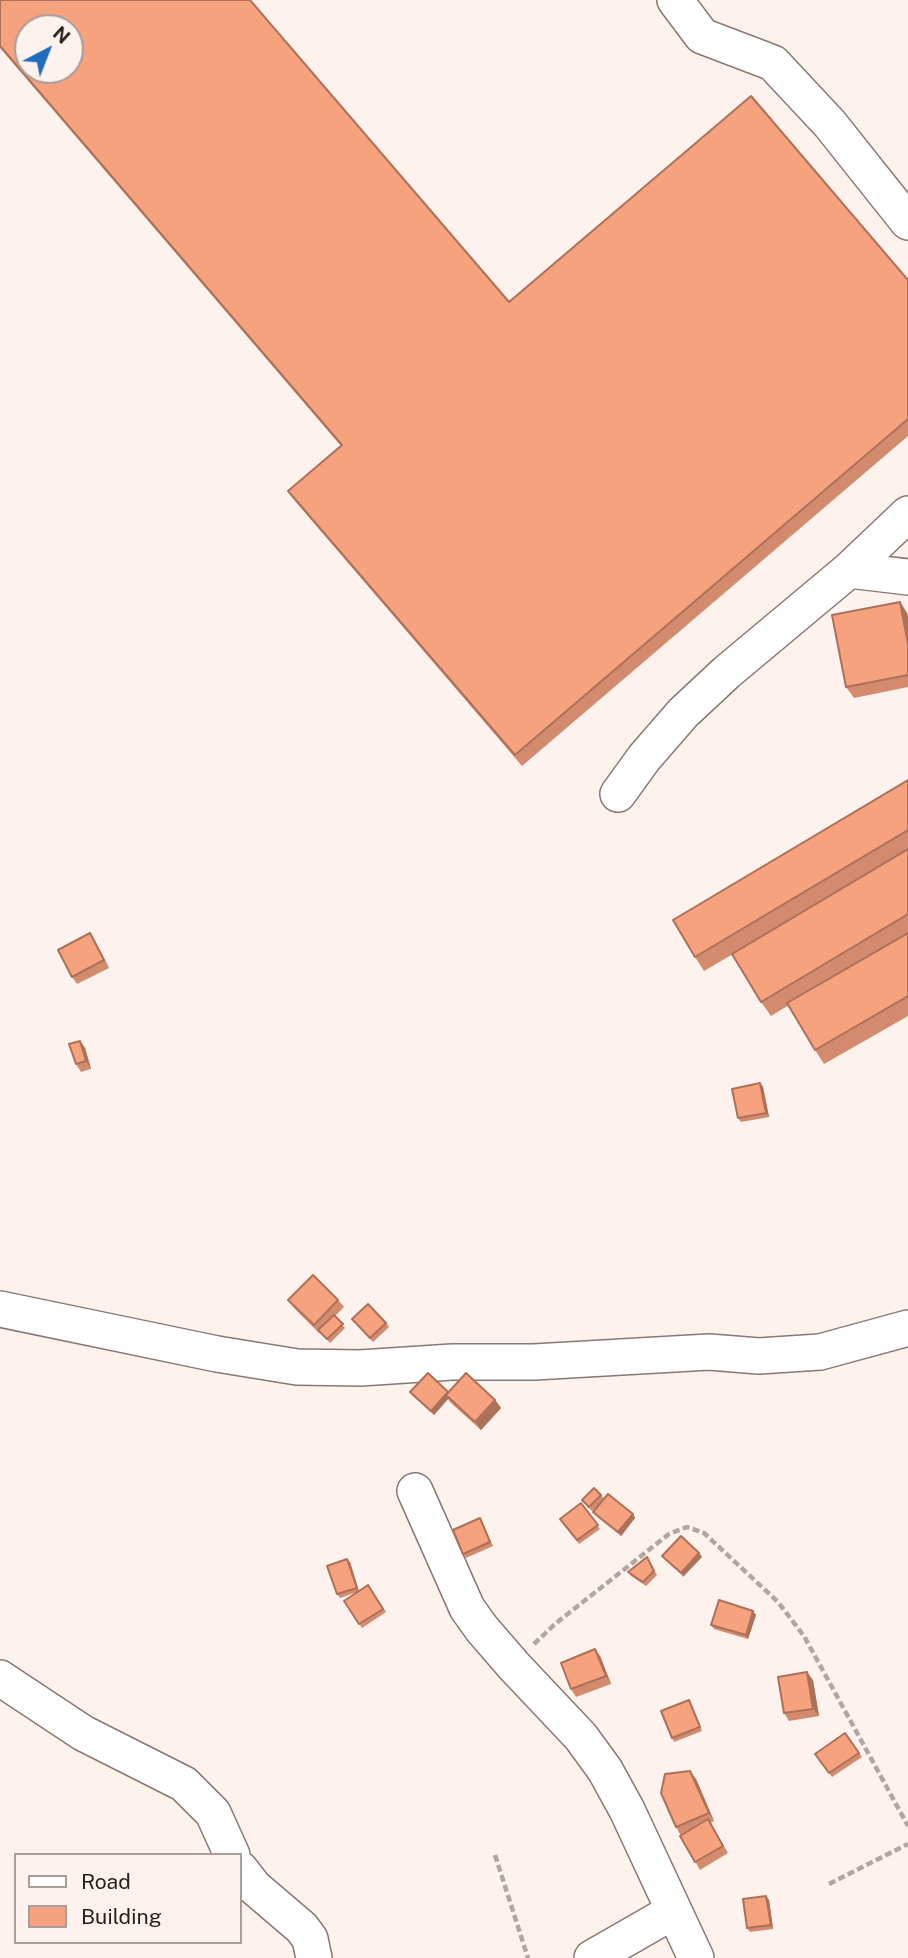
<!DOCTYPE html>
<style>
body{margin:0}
#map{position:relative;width:908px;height:1958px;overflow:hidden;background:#fdf2ed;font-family:"Public Sans",sans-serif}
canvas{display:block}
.legend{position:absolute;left:14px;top:1853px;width:228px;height:91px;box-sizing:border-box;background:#fdf2ed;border:2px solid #a79d99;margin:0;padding:9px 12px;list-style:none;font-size:21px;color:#251e1b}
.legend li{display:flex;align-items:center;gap:14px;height:35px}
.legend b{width:35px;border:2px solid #a79d99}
.north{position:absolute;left:14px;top:14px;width:70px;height:70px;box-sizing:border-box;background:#fdf2ed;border:2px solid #a79d99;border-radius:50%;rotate:42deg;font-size:19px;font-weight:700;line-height:28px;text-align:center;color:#251e1b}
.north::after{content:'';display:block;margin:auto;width:24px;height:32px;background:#206dbc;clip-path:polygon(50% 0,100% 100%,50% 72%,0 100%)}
</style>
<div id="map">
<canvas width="908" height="1958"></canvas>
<ul class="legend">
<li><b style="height:9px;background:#fff"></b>Road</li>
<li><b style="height:19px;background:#f7a27f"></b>Building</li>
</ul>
<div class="north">N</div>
</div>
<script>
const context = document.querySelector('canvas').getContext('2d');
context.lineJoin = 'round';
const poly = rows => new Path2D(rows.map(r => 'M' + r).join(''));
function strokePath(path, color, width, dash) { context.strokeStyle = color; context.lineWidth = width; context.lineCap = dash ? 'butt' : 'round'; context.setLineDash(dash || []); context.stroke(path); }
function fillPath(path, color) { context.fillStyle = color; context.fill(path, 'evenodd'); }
const minor = poly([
 [675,0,702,36,773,63,830,124,908,222],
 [849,570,908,577],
 [618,794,644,758,683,713,727,672,849,570,908,514],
 [0,1309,217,1354,297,1367,360,1368,452,1362,534,1362,709,1352,759,1356,820,1352,908,1328],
 [415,1491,467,1608,482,1629,514,1666,581,1737,605,1770,627,1810,696,1958],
 [0,1678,83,1733,184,1784,213,1813,232,1855],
 [240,1869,254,1887,302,1928,310,1939,314,1958],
 [592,1958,674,1911]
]);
strokePath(minor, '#897872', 38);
strokePath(poly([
 [534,1644,555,1624,669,1534,687,1527,704,1533,778,1602,804,1636,908,1826],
 [495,1855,528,1958],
 [829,1884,908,1844]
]), '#b0a6a2', 4.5, [7, 3.5]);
strokePath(minor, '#fff', 35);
fillPath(poly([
 [0,0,509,302,908,280,908,436,522,766,296,502,288,491,341,446,0,48],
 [900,602,907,613,908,617,908,687,854,698,846,687],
 [908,780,908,1016,824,1064,815,1050,789,1005,771,1016,761,1002,750,944,704,971,695,957],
 [95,941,109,968,77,984,72,977],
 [80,1041,85,1048,91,1069,81,1072,76,1064],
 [760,1083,763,1087,769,1117,741,1122,738,1118],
 [288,1300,338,1300,344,1307,335,1316,345,1328,330,1343,320,1332,319,1333,294,1308],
 [352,1319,386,1323,389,1327,373,1342],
 [410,1392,448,1392,495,1400,501,1408,481,1430,451,1403,448,1399,434,1415,413,1396],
 [601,1495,604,1499,592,1511,582,1500],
 [581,1503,600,1529,579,1544,560,1519],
 [593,1512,633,1514,635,1518,621,1536,596,1516],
 [482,1522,493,1546,466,1558,463,1554],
 [649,1561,657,1575,646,1586,631,1576,628,1572],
 [350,1562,359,1591,368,1585,386,1612,362,1628,344,1601,357,1592,340,1598,337,1594],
 [756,1615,748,1639,714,1629,711,1625],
 [600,1656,611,1684,576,1697,571,1689],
 [813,1680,819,1716,789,1721,784,1713],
 [689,1700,691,1704,702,1731,674,1742,672,1738],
 [845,1733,862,1757,832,1777,815,1754],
 [696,1779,714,1821,710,1823,728,1853,700,1870,676,1827],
 [766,1896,769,1900,773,1929,750,1932,747,1928]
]), '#d48b6d');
fillPath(poly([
 [900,602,907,613,908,617,908,644],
 [90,933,95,941,109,968,104,960],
 [80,1041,85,1048,91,1069,86,1061],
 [760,1083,763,1087,769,1117,766,1113],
 [446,1395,448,1399,434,1415,431,1411],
 [495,1400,501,1408,481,1430,475,1422],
 [633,1514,635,1518,621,1536,618,1532],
 [699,1553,702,1557,683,1577,681,1573],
 [347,1559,350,1562,359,1592,357,1588],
 [753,1611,756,1615,748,1639,746,1635],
 [595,1649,600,1656,611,1684,606,1676],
 [807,1672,813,1680,819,1716,813,1709],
 [690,1771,696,1779,714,1821,709,1813],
 [766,1896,769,1900,773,1929,771,1925]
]), '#ad7159');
const building = poly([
 [0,0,250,0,509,302,751,96,908,280,908,419,515,755,288,491,342,445,0,46,0,0],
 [28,28,70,28,70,70,28,70,28,28],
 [900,602,908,644,908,675,846,687,832,615,900,602],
 [908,780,908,830,695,957,673,920,908,780],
 [908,849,908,914,761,1002,732,954,908,849],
 [90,933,104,960,72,977,58,950,90,933],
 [908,933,908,996,815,1050,787,1003,908,933],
 [80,1041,86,1061,76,1064,69,1044,80,1041],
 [760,1083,766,1113,738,1118,732,1089,760,1083],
 [313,1275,338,1300,314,1325,288,1300,313,1275],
 [368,1304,386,1323,370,1338,352,1319,368,1304],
 [334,1315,343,1324,327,1339,318,1330,334,1315],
 [428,1373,448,1392,431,1411,410,1392,428,1373],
 [466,1373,495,1400,475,1422,446,1395,466,1373],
 [594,1488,601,1495,589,1507,582,1500,594,1488],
 [608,1494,633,1514,618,1532,593,1512,608,1494],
 [581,1503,598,1525,577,1540,560,1519,581,1503],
 [480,1518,490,1542,463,1554,453,1530,480,1518],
 [681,1536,699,1553,681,1573,662,1556,681,1536],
 [647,1557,654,1571,643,1582,628,1572,647,1557],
 [347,1559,357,1588,337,1594,327,1566,347,1559],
 [368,1585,383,1609,359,1624,344,1601,368,1585],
 [719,1600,753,1611,746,1635,711,1625,719,1600],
 [595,1649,606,1676,571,1689,561,1663,595,1649],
 [807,1672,813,1709,784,1713,778,1677,807,1672],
 [689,1700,700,1727,672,1738,661,1711,689,1700],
 [845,1733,859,1753,829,1773,815,1754,845,1733],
 [690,1771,709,1813,676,1827,661,1793,665,1774,690,1771],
 [708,1819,723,1846,695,1862,680,1836,708,1819],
 [766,1896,771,1925,747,1928,743,1899,766,1896]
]);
fillPath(building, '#f7a27f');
strokePath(building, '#ad7159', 2);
</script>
